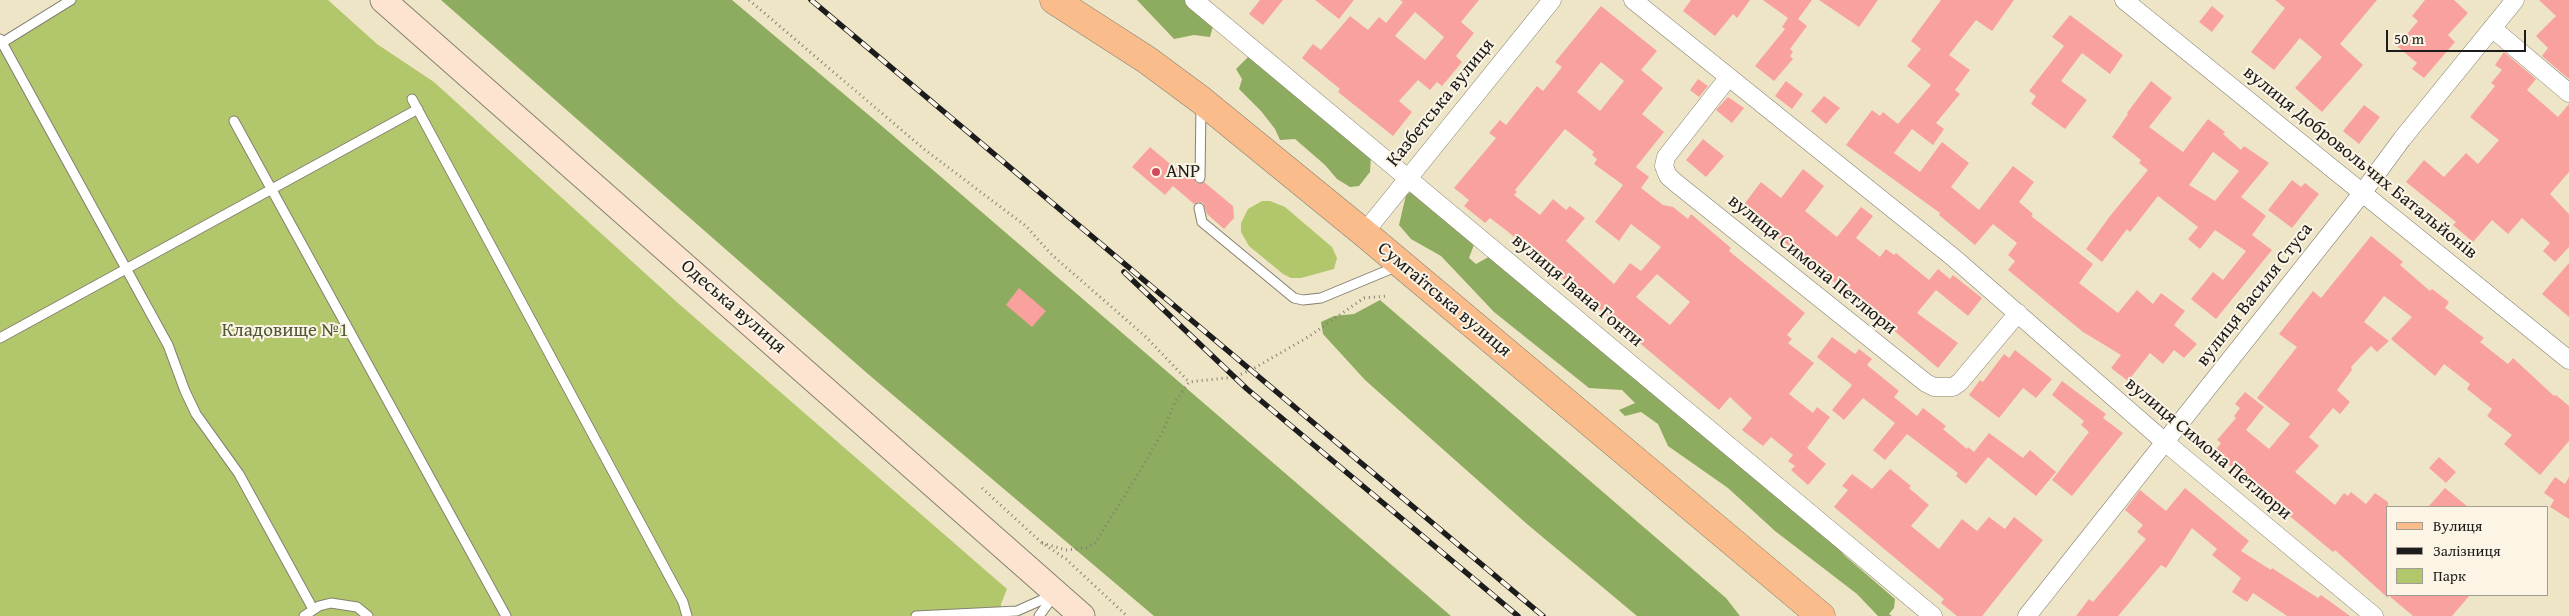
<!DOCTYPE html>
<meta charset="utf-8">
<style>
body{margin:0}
#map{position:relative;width:2569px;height:616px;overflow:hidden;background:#eee5c7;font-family:"Gentium Book Plus",serif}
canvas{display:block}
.legend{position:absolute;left:2386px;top:506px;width:162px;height:90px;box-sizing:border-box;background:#fcf5e5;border:1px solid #a29e95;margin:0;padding:6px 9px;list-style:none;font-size:15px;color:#1c1c1c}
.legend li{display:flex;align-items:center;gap:10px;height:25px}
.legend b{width:25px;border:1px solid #a29e95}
.scale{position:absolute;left:2386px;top:30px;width:140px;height:22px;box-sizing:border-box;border:2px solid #1c1c1c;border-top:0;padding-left:6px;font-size:15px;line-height:18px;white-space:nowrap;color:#1c1c1c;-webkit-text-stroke:4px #fcf5e5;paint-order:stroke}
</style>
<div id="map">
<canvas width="2569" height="616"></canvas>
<ul class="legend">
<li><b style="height:6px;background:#fabc8b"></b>Вулиця</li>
<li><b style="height:6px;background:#1c1c1c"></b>Залізниця</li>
<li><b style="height:14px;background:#b2c76b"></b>Парк</li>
</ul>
<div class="scale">50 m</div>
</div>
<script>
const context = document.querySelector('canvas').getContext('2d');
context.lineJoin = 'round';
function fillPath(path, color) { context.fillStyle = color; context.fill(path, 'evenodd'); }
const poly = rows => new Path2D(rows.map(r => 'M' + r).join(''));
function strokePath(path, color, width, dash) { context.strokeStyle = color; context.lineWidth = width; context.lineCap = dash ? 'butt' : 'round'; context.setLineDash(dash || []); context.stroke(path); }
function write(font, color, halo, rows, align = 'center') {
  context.font = font + ' "Gentium Book Plus",serif'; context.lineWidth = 4; context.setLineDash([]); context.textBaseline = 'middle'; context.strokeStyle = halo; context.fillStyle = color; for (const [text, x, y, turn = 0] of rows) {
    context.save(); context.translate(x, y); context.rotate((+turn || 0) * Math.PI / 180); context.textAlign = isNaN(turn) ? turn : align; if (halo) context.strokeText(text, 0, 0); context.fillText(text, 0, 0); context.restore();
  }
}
fillPath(poly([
 [62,0,328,0,377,44,434,82,679,304,1007,589,1001,604,1001,616,0,616,0,38],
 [1262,201,1270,201,1285,207,1332,247,1337,258,1334,269,1301,278,1291,278,1283,274,1249,246,1241,232,1241,223,1248,209]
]), '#b2c76b');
fillPath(poly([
 [441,0,732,0,883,127,1451,616,1154,616,868,374],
 [1137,0,1185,0,1214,22,1210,37,1194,35,1174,39],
 [1249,56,1371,156,1370,172,1359,186,1350,187,1337,179,1325,165,1295,139,1280,140,1275,129,1261,111,1239,89,1242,79,1236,69],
 [1414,190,1475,242,1469,258,1476,264,1494,254,1824,531,1844,555,1895,599,1894,608,1889,614,1892,616,1878,616,1857,594,1775,531,1728,488,1668,446,1658,424,1641,412,1625,416,1619,410,1635,403,1622,390,1589,388,1494,312,1441,256,1411,239,1399,225,1406,195],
 [1380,300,1726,598,1740,616,1637,616,1527,524,1365,380,1323,334,1321,322,1334,316,1354,314]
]), '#8dac5f');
fillPath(poly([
 [1260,0,1283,0,1263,25,1249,14],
 [1315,0,1354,0,1339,19],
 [1400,0,1479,0,1461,22,1474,33,1456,56,1462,62,1442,86,1437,82,1430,90,1418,80,1399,101,1412,112,1393,136,1338,92,1340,89,1302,58,1313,44,1321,50,1350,16,1368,30,1379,17,1386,23,1403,2],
 [1415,12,1444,37,1425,60,1395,36],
 [1691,0,1750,0,1737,18,1733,14,1715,36,1683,11],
 [1763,0,1812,0,1798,19,1807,26,1790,49,1793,52,1790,56,1793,59,1774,81,1755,66,1785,29,1782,27,1788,18],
 [1819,0,1878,0,1859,27],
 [1941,0,2014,0,1992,31,1976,20,1949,55,1970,70,1955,90,1960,94,1936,123,1944,129,1933,145,1912,129,1894,153,1920,172,1942,142,1969,163,1951,187,1979,210,2013,166,2034,182,2019,202,2033,214,2031,216,2093,264,2079,283,2118,313,2137,290,2153,304,2161,293,2185,311,2174,325,2197,344,2184,358,2174,350,2163,364,2150,353,2128,381,2111,368,2121,355,2083,332,2008,270,2015,261,2008,255,2017,243,1993,224,1975,245,1939,215,1940,213,1846,145,1872,110,1880,116,1883,112,1898,124,1931,85,1907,66,1921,49,1911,41],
 [2275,0,2377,0,2340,44,2363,65,2322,112,2295,88,2322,57,2300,38,2274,70,2251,52,2285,8],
 [2425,0,2454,0,2468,13,2448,35,2455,42,2424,78,2412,69,2417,63,2397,46,2418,21,2412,16],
 [2539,0,2569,0,2569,79,2542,56,2548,48,2536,36,2556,16],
 [1601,6,1657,51,1641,70,1663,88,1642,114,1664,132,1636,167,1649,177,1641,188,1663,205,1673,207,1688,219,1691,214,1731,248,1729,251,1805,313,1787,335,1792,339,1788,343,1814,363,1789,394,1813,413,1817,407,1830,417,1807,448,1826,464,1808,485,1791,470,1795,466,1788,461,1793,455,1771,437,1763,446,1742,430,1752,418,1730,397,1719,410,1507,231,1490,218,1485,223,1464,206,1469,200,1454,188,1496,138,1489,133,1500,120,1506,125,1537,86,1543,91,1562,67,1555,62],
 [1601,62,1624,81,1600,111,1577,92],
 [1565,129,1594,152,1592,155,1597,159,1594,164,1623,185,1595,222,1619,241,1631,224,1661,247,1641,271,1630,263,1614,284,1566,241,1585,218,1570,206,1566,210,1553,199,1540,215,1514,195,1517,192,1515,190],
 [1657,274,1690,302,1670,325,1636,297],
 [2212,6,2224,16,2212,32,2199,22],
 [2070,15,2123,55,2110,74,2082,53,2061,81,2087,100,2065,129,2031,104,2036,96,2029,91,2064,46,2052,37],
 [2504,52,2536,79,2527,90,2558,117,2569,104,2569,172,2550,194,2569,214,2569,247,2555,262,2543,251,2550,243,2522,218,2508,234,2492,220,2473,242,2453,225,2456,222,2406,182,2424,160,2444,177,2466,153,2478,164,2499,140,2470,117,2495,86,2491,83,2502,70,2495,65],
 [1698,79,1708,86,1699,97,1690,90],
 [1786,81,1803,94,1792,109,1775,96],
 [2151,81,2172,98,2149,127,2183,152,2208,119,2225,132,2223,134,2241,150,2244,146,2269,163,2241,197,2266,216,2252,235,2272,250,2216,319,2191,299,2213,272,2223,280,2246,251,2215,230,2200,249,2188,239,2198,227,2158,196,2130,232,2127,229,2102,262,2086,249,2110,216,2148,170,2139,163,2141,160,2112,137,2128,114,2127,113],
 [2213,152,2239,171,2215,201,2189,185],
 [1824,96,1840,108,1826,124,1811,111],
 [1728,97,1744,108,1732,123,1716,110],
 [2364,105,2380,117,2359,144,2343,131],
 [1703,139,1724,156,1706,177,1686,160],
 [1150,147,1175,168,1187,168,1194,173,1196,183,1204,182,1233,206,1234,218,1224,229,1207,214,1203,203,1198,202,1194,204,1173,186,1165,195,1132,167],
 [1803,169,1824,186,1805,211,1837,237,1861,207,1873,216,1856,238,1880,257,1886,249,1894,255,1896,253,1929,280,1938,269,1950,279,1953,275,1982,298,1968,316,1936,290,1917,313,1958,343,1938,368,1892,329,1872,316,1876,311,1845,287,1843,289,1769,230,1767,233,1752,221,1755,217,1742,207,1761,182,1781,198],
 [2292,180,2301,187,2305,183,2319,194,2292,228,2268,210],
 [2371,236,2403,262,2400,265,2430,291,2432,289,2449,302,2445,308,2484,338,2480,342,2508,364,2513,358,2554,396,2556,395,2569,406,2569,441,2540,475,2504,444,2512,435,2487,416,2492,409,2467,389,2470,384,2444,364,2435,376,2391,339,2412,317,2384,296,2364,322,2389,341,2377,352,2371,346,2351,367,2352,370,2337,390,2350,402,2340,414,2333,408,2309,437,2319,446,2295,472,2335,505,2344,493,2348,496,2351,492,2366,504,2375,493,2388,502,2388,598,2335,550,2333,552,2263,494,2261,497,2248,486,2251,483,2214,452,2221,443,2217,440,2236,418,2234,416,2240,408,2235,404,2245,392,2264,407,2246,430,2269,449,2290,424,2257,398,2297,347,2279,334,2313,291,2321,298],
 [2569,263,2569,317,2542,294],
 [1019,288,1046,311,1032,327,1006,305],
 [1832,337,1855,354,1859,349,1872,359,1867,365,1899,391,1894,397,1917,416,1923,408,1946,426,1943,429,1967,449,1968,447,1974,452,1989,433,2023,458,2030,450,2056,472,2036,496,1988,457,1966,484,1956,476,1958,473,1907,434,1885,460,1873,450,1895,423,1863,398,1844,420,1832,410,1852,385,1817,357],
 [2015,350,2052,379,2036,398,2023,388,1999,418,1969,395,1980,380,1983,382,2004,354,2009,358],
 [2062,381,2106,414,2103,418,2123,433,2072,496,2052,480,2089,432,2081,425,2084,421,2052,395],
 [2439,457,2456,472,2446,483,2429,468],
 [1890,469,1911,486,1909,488,1929,505,1911,526,1939,549,1962,519,1977,531,1989,517,2005,529,2014,517,2043,540,1982,616,1957,616,1941,603,1944,599,1834,507,1848,490,1842,486,1852,474,1872,489],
 [2555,477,2565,484,2569,477,2569,519,2550,507,2554,500,2544,493],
 [2185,488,2249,541,2241,551,2271,570,2272,568,2318,598,2321,595,2350,616,2287,616,2253,593,2247,602,2232,592,2241,578,2212,555,2217,549,2192,528,2166,568,2161,565,2118,616,2076,616,2089,599,2093,602,2146,539,2137,532,2143,525,2125,510,2140,490,2166,511],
 [2445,488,2468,507,2428,507],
 [2388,595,2470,595,2452,616,2413,616]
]), '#f9a29d');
const service = poly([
 [0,39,168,345,185,391,196,414,239,474,313,609],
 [0,44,71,0],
 [412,99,683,602,687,616],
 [234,121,506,616],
 [1200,178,1201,105],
 [1199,208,1202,222,1294,298,1303,300,1321,298,1398,266],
 [0,338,418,109],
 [304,616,319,606,331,603,357,607,368,616],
 [916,616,1017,611,1055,594],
 [1039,616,1055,594]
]);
const minor = poly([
 [1194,0,1933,616],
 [1633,0,1954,258,2166,443,2374,616],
 [2124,0,2569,360],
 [2492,28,2569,93],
 [1728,78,1666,157,1664,166,1668,176,1676,183,1926,383,1934,387,1953,387,1960,382,2018,313],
 [1364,233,1552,0],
 [2027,616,2363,192,2402,139,2515,0]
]);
const secondary = poly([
 [383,0,1082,616]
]);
const primary = poly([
 [1054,0,1147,60,1201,100,1364,233,1821,616]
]);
strokePath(service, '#858072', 11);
strokePath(minor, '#858072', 19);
strokePath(secondary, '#858072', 27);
strokePath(primary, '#858072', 29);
strokePath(poly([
 [749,0,925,150,1026,226,1052,255,1146,337,1189,382],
 [982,488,1042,543,1066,559,1127,616],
 [1042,543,1066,550,1086,548,1095,543,1140,471,1163,431,1175,402,1189,382,1235,377,1251,370,1308,337,1364,298,1388,296]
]), '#858072', 3, [1, 4]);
strokePath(service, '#fff', 9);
strokePath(minor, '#fff', 18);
strokePath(secondary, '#fde4d1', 25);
strokePath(primary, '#fabc8b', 28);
const rail = poly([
 [811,0,1543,616],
 [1124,272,1247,389,1518,616]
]);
strokePath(rail, '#1c1c1c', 5.5);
strokePath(rail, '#fcf5e5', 4, [11]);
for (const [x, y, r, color] of [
 [1156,172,5,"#d1495b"]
]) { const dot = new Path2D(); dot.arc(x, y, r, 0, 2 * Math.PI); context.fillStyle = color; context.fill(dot); strokePath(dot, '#fcf5e5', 2); }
write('19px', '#1c1c1c', '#fcf5e5', [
 ["Казбетська вулиця",1441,103,-51],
 ["вулиця Добровольчих Батальйонів",2360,163,39],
 ["вулиця Симона Петлюри",1812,265,39],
 ["вулиця Івана Гонти",1577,291,40],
 ["вулиця Василя Стуса",2255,295,-52],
 ["Сумгаїтська вулиця",1444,300,40],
 ["Одеська вулиця",733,307,41],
 ["вулиця Симона Петлюри",2208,449,40]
]);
write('19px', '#1c1c1c', '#fcf5e5', [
 ["ANP",1166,172]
], 'left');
write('19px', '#505838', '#fcf5e5', [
 ["Кладовище №1",285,331]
]);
</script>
